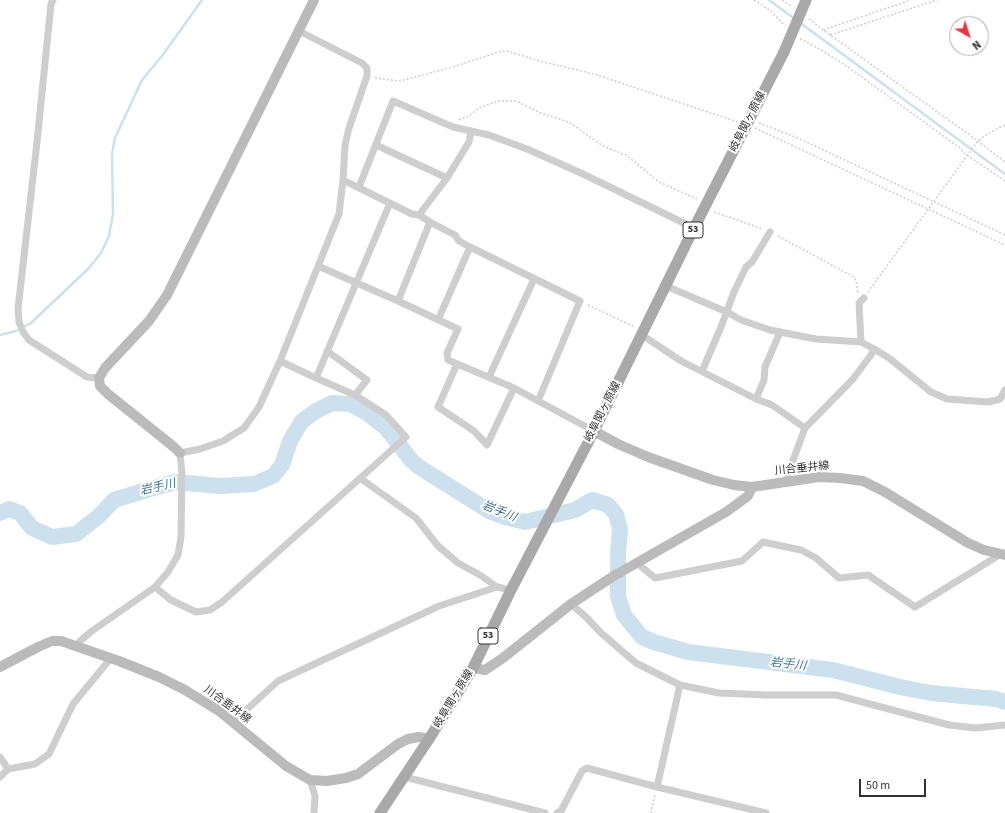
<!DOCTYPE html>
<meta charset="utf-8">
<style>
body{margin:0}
#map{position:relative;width:1005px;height:813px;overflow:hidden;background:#fff;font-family:"Source Sans 3",sans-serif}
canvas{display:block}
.north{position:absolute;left:949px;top:16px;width:40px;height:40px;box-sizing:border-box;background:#fff;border:1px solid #adadad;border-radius:50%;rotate:141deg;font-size:11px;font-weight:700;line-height:16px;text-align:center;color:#313131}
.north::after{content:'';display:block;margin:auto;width:14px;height:18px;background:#e53641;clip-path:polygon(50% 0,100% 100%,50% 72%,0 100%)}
.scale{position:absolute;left:859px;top:779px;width:67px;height:18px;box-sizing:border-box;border:2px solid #313131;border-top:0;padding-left:5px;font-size:12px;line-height:14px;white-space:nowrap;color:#313131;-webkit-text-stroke:3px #fff;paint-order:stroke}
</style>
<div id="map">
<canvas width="1005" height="813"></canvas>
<div class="north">N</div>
<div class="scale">50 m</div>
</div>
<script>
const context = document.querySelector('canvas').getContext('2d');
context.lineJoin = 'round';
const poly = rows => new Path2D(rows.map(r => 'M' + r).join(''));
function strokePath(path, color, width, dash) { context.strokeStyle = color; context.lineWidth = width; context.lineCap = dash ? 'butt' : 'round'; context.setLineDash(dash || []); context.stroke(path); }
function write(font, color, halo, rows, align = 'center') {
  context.font = font + ' "Source Sans 3","Noto Sans JP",sans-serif'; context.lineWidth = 4; context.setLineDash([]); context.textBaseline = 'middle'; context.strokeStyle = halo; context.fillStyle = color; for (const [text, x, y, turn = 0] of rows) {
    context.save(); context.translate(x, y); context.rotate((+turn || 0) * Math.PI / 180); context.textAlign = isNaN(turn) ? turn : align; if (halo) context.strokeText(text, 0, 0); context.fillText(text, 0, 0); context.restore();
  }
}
strokePath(poly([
 [769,0,795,19],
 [799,22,1005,174],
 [0,335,16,331,31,323,88,269,101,253,109,236,113,214,112,154,115,138,142,80,162,56,202,0]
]), '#cce0ed', 2.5);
strokePath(poly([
 [0,513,9,509,20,513,32,528,52,537,76,534,99,516,114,500,150,489,175,482,221,486,254,484,273,476,282,465,290,441,302,421,316,411,332,403,350,404,367,413,386,428,412,461,419,467,489,511,505,517,525,522,575,510,592,500,608,505,616,514,620,529,618,553,618,596,624,615,642,637,654,642,688,652,833,670,900,687,931,693,996,699,1005,702]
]), '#cce0ed', 16);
strokePath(poly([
 [754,0,771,11,785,26],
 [782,0,792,7],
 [809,19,830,35,971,136,1005,162],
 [824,31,826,29,911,0],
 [830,35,937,0],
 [800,39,818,48,848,67,960,148,964,153,1005,181],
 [375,78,400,81,449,68,499,52,507,51,543,62,594,74,738,122],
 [459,120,469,116,479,108,486,105,499,101,516,101,541,113,569,122,603,146,626,155,659,182,697,199],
 [759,123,800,139,1005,235],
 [755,128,1005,245],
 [714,212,763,229],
 [778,236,854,277,856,281,858,294],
 [868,292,977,142,984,136,998,128,1005,125],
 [588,305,635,327],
 [651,813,655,794]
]), '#cecece', 1.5, [2, 2]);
strokePath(poly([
 [53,0,51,4,37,142,18,309,19,322,23,332,29,340,87,377,99,378],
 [376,145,447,178],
 [343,180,412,214,419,215,430,222,398,301],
 [359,187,393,101,453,127,489,135,527,149,581,173,694,228],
 [419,215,447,178,469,142,471,132],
 [430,222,455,235,459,241,470,247],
 [318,266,398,301,458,329,447,353,448,360,514,388,594,431],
 [666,286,727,312,741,320,770,330,816,339,861,342,874,349,889,358,931,392,947,399,989,402,1000,399,1005,390],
 [438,320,470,247,580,301,538,401],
 [642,335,681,361,756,399,772,405,805,428],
 [861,342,859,303,864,298],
 [327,351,367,380,355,395],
 [280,361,316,378,390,203],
 [457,364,438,407,474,431,487,445,514,388],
 [702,371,721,327,734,292,746,267,752,262,770,232],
 [489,377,534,279],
 [756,399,764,380,765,367,780,332],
 [360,478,416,518,438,546,458,563,480,575,497,587],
 [785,482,805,428,853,379,871,355,874,349],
 [637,563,655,578,742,561,763,542,801,550,816,558,839,578,868,575,915,607,1001,554],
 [155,587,171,600,196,612,210,610,222,602,406,437,386,415,355,395,316,378],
 [571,604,586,617,601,633,636,663,680,685,719,693,766,695,836,695,949,725,976,728,1005,725],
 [77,646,80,641,92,631,155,587,168,572,178,555,181,537,182,474,180,453,200,449,223,441,244,428,259,407,280,361,339,214,343,180,345,145,349,128,367,76,367,68,362,63,299,31],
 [233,722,278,681,439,606,497,587,511,590],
 [0,757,8,769],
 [0,777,8,769,35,764,49,754,73,704,111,658],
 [405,777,545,813],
 [310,780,315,796,314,813],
 [657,787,680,685],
 [557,813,561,811,582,771,587,768,657,787,766,813]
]), '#cecece', 7);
strokePath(poly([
 [594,431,618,444,648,457,713,480,734,485,752,487,819,477,840,478,863,481,885,492,968,543,984,550,1005,555],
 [180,453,174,447,108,394,100,386,99,378,105,368,149,321,167,295,314,0],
 [0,667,38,647,52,641,61,641,119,661,159,677,185,690,219,711,286,766,310,780,327,781,346,778,358,774,398,744,408,739,419,737,429,739],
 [473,668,485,670,503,658,571,604,612,577,726,512,748,496,752,487]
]), '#bbb', 10);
strokePath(poly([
 [380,813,429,739,473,668,511,590,594,431,694,228,784,52,806,0]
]), '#a9a9a9', 11);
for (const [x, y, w] of [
 [693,230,20],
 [488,636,20]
]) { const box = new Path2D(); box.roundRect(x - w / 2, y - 8, w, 16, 3); context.fillStyle = '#fff'; context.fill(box); strokePath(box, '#313131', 1); }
write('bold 10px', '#313131', null, [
 ["53",693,230],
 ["53",488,636]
]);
write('11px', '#313131', '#fff', [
 ["岐阜関ヶ原線",748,122,-63],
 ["岐阜関ヶ原線",603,412,-63],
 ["川合垂井線",802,469,-6],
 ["岐阜関ヶ原線",454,699,-59],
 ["川合垂井線",227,705,36]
]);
write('italic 12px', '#3e7294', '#fff', [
 ["岩手川",158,488,-13],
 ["岩手川",499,512,22],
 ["岩手川",788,665,7]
]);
</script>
